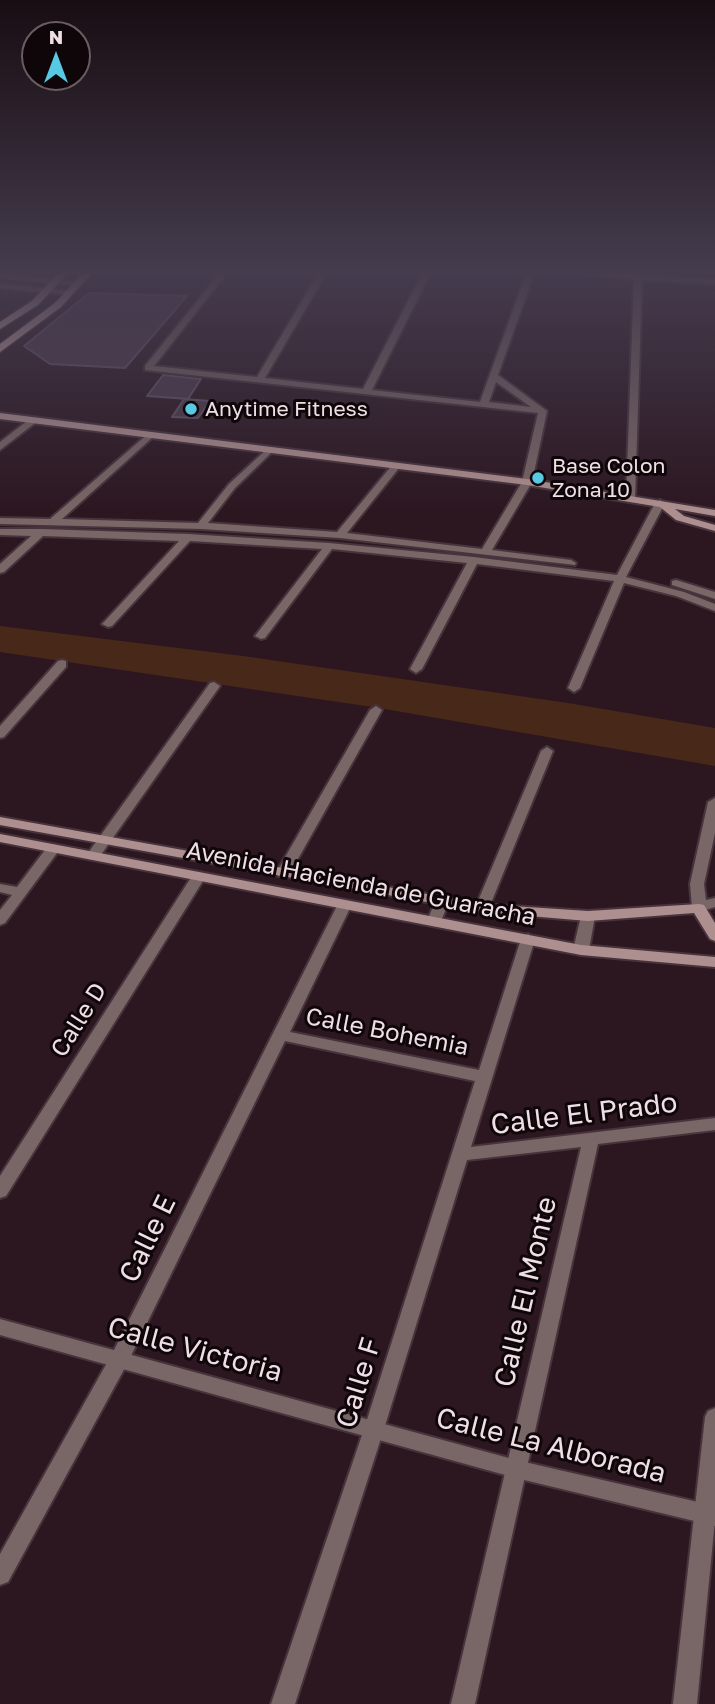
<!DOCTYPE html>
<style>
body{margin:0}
#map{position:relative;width:715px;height:1704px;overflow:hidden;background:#2c1721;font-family:"Golos Text",sans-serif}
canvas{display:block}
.north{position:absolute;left:21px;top:21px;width:70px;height:70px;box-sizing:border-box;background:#0f060a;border:2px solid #695d62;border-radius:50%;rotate:0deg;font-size:19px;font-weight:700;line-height:28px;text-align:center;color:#efdfe5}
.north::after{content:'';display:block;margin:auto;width:24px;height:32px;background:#57c9e2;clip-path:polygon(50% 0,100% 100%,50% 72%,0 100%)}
</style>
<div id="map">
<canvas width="715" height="1704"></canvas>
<div class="north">N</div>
</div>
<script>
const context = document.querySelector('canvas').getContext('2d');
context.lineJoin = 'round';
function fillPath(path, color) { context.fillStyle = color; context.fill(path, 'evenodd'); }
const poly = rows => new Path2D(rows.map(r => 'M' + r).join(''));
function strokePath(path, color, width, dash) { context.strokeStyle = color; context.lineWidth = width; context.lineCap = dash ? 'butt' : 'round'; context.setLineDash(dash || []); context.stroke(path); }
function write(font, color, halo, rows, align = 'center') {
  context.font = font + ' "Golos Text",sans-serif'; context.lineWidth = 6; context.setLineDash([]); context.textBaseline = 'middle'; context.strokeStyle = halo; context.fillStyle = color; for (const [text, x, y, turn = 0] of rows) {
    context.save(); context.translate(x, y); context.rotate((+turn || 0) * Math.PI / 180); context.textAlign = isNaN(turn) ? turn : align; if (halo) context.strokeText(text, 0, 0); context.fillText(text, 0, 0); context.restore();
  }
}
fillPath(poly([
 [0,626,243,656,568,703,715,728,715,766,379,708,0,652]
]), '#472819');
const building = poly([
 [89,293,187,296,125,368,50,364,24,346,89,293],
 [163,375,201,379,188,399,147,396,163,375],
 [184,399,210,401,198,418,172,417,184,399]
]);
fillPath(building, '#4c3a4d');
strokePath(building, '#655367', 2);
const minor = poly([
 [0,274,77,282,81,284,77,286,0,278,0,274],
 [219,274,226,274,154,366,257,377,318,274,326,274,265,378,363,389,422,274,430,274,372,390,480,402,526,274,534,274,498,375,547,411,532,482,492,550,571,560,576,563,575,565,340,538,201,529,0,524,0,518,50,519,150,432,155,435,153,437,62,519,198,523,229,484,268,448,271,449,271,453,235,488,208,523,337,532,393,464,396,463,401,466,399,468,347,533,482,549,522,482,538,413,145,370,145,366,219,274],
 [496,382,531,407,489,402,496,382],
 [576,274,642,274,715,280,715,284,642,280,635,500,626,498,634,279,576,274],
 [0,284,70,291,74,293,70,295,0,288,0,284],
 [31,418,39,420,0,450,0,442,31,418],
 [660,500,665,503,626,577,684,592,715,604,715,611,676,596,624,583,580,688,574,692,568,688,614,581,477,564,422,669,416,673,410,669,467,563,332,549,265,638,261,639,255,636,322,549,190,541,112,626,108,627,102,624,104,622,179,541,43,536,4,572,0,573,0,564,31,536,0,535,0,529,42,529,188,534,329,543,474,557,617,575,655,503,660,500],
 [676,580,715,592,715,599,672,585,672,581,676,580],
 [62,660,66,661,66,667,4,737,0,738,0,726,58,661,62,660],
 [214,682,220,686,98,859,88,859,86,856,88,853,210,683,214,682],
 [376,706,382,710,290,873,288,876,278,876,276,873,370,710,376,706],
 [547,747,553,751,489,908,482,912,477,911,475,908,541,751,547,747],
 [715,798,715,833,704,884,706,900,715,898,715,907,699,912,692,908,690,884,708,802,715,798],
 [53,845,60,849,5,923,0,925,0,910,12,895,0,892,0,884,17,887,48,846,53,845],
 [199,872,206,876,6,1196,0,1198,0,1176,192,876,199,872],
 [345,900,352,904,290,1032,479,1070,521,939,528,934,535,939,471,1147,715,1118,715,1130,598,1144,475,1704,451,1704,581,1147,467,1160,384,1429,295,1704,271,1704,364,1429,475,1081,285,1041,127,1364,8,1582,0,1585,0,1554,113,1352,338,904,345,900],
 [715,1408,715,1520,697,1704,673,1704,705,1417,708,1411,715,1408]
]);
const tertiary = poly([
 [442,898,449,902,441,921,434,926,429,924,427,921,435,902,442,898],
 [588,911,595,916,589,950,581,955,573,950,581,916,588,911],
 [0,1319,516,1460,715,1506,715,1526,516,1478,0,1335,0,1319]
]);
const secondary = poly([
 [0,413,527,479,715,510,715,516,675,509,684,516,715,525,715,531,676,520,660,507,527,485,0,419,0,413],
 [0,817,482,904,588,911,699,904,704,905,715,923,715,941,710,939,694,913,588,921,482,912,0,825,0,817],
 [0,834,581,945,715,957,715,967,581,955,0,842,0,834]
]);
const primary = poly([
 [57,274,67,274,38,305,0,329,0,322,32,301,57,274],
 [82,274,91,274,61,307,0,352,0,344,55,303,82,274]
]);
strokePath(minor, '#47333c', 4);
strokePath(tertiary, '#47333c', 4);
strokePath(secondary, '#47333c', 4);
strokePath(primary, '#47333c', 3);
fillPath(minor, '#796666');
fillPath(tertiary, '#796666');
fillPath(secondary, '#ae8f8f');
fillPath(primary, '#d6aeaf');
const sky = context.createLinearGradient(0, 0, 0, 513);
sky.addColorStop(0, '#180d12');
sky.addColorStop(0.53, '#453c4e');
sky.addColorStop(1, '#453c4e00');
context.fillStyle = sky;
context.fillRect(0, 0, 715, 513);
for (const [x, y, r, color] of [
 [191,409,7,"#57c9e2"],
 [538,478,7,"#57c9e2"]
]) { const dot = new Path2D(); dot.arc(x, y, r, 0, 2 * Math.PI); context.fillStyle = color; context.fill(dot); strokePath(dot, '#0f060a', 2.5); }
write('21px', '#efdfe5', '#0f060a', [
 ["Anytime Fitness",205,409],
 ["Base Colon",552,466],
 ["Zona 10",552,490]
], 'left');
write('24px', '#efdfe5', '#0f060a', [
 ["Avenida Hacienda de Guaracha",361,884,11],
 ["Calle D",79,1020,-58],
 ["Calle Bohemia",387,1032,11]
]);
write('28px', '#efdfe5', '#0f060a', [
 ["Calle El Prado",584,1114,-7],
 ["Calle E",148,1239,-64],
 ["Calle El Monte",526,1292,-77],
 ["Calle Victoria",195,1350,15],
 ["Calle F",359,1383,-73],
 ["Calle La Alborada",551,1446,14]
]);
</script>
